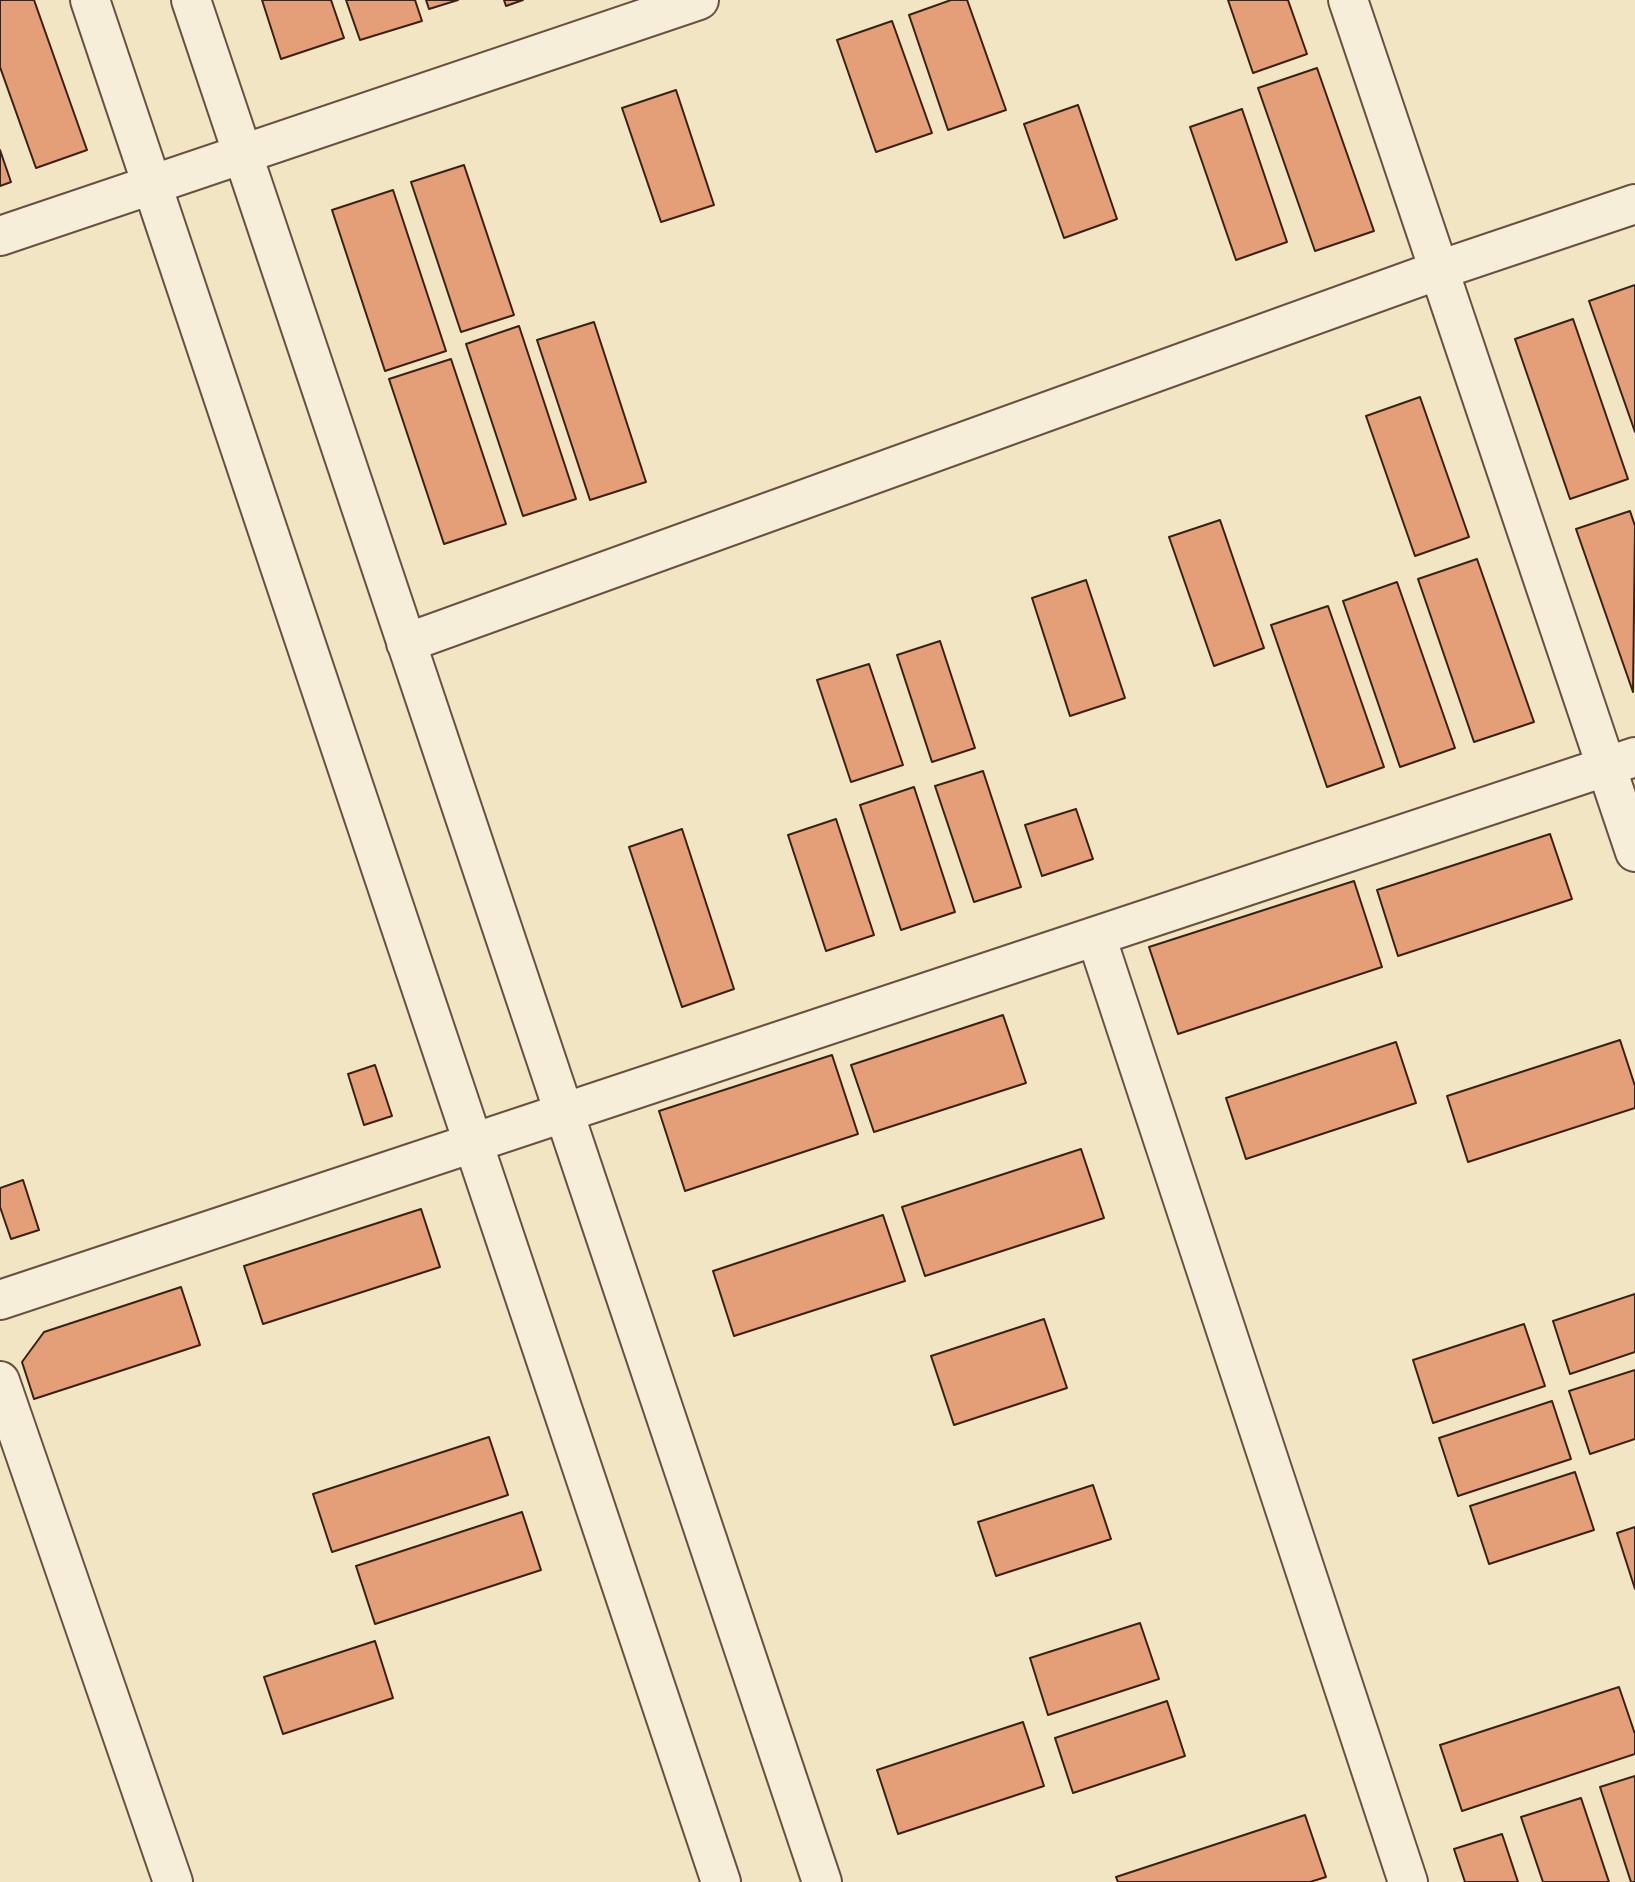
<!DOCTYPE html>
<style>
body{margin:0}
canvas{display:block;background:#f2e5c4}
</style>
<canvas width="1635" height="1882"></canvas>
<script>
const context = document.querySelector('canvas').getContext('2d');
context.lineJoin = 'round';
function fillPath(path, color) { context.fillStyle = color; context.fill(path, 'evenodd'); }
const poly = rows => new Path2D(rows.map(r => 'M' + r).join(''));
function strokePath(path, color, width, dash) { context.strokeStyle = color; context.lineWidth = width; context.lineCap = dash ? 'butt' : 'round'; context.setLineDash(dash || []); context.stroke(path); }
const building = poly([
 [0,0,34,0,87,150,36,168,0,67,0,0],
 [262,0,331,0,344,38,281,59,262,0],
 [346,0,415,0,422,21,360,40,346,0],
 [426,0,458,0,429,9,426,0],
 [504,0,523,0,506,6,504,0],
 [951,0,967,0,1006,110,948,130,909,15,951,0],
 [1228,0,1288,0,1307,54,1253,73,1228,0],
 [892,21,932,133,876,152,837,40,892,21],
 [1317,68,1374,231,1315,251,1258,88,1317,68],
 [676,90,714,205,661,222,622,108,676,90],
 [1078,105,1117,219,1064,238,1024,124,1078,105],
 [1242,109,1287,242,1236,260,1190,127,1242,109],
 [0,150,11,182,0,186,0,150],
 [464,165,514,315,461,332,411,182,464,165],
 [393,190,446,351,385,371,332,210,393,190],
 [1635,285,1635,432,1589,301,1635,285],
 [1573,319,1628,479,1570,499,1515,339,1573,319],
 [594,322,646,482,590,500,537,340,594,322],
 [519,326,576,499,523,516,466,344,519,326],
 [451,359,506,524,444,544,389,379,451,359],
 [1420,397,1469,537,1415,556,1366,416,1420,397],
 [1630,511,1635,526,1633,692,1576,529,1630,511],
 [1220,520,1264,648,1214,666,1169,537,1220,520],
 [1477,559,1534,722,1474,742,1418,579,1477,559],
 [1086,580,1125,698,1070,716,1032,598,1086,580],
 [1397,582,1455,748,1400,767,1343,601,1397,582],
 [1328,606,1384,767,1327,787,1271,625,1328,606],
 [940,641,975,748,932,762,897,655,940,641],
 [869,664,903,765,851,782,817,680,869,664],
 [983,771,1021,887,974,902,935,786,983,771],
 [914,787,955,912,901,930,860,805,914,787],
 [1076,809,1093,859,1042,876,1025,825,1076,809],
 [836,819,874,935,826,951,788,835,836,819],
 [682,829,734,989,682,1007,629,847,682,829],
 [1550,834,1572,899,1398,956,1377,890,1550,834],
 [1354,881,1382,967,1178,1034,1149,947,1354,881],
 [1003,1015,1026,1083,874,1132,851,1065,1003,1015],
 [1620,1040,1635,1086,1635,1108,1468,1162,1447,1096,1620,1040],
 [1396,1042,1416,1103,1246,1159,1226,1098,1396,1042],
 [832,1055,858,1134,685,1191,659,1111,832,1055],
 [375,1065,392,1116,364,1125,348,1074,375,1065],
 [1081,1149,1104,1218,925,1276,902,1207,1081,1149],
 [23,1180,39,1230,11,1239,0,1207,0,1188,23,1180],
 [421,1209,440,1267,263,1324,244,1266,421,1209],
 [883,1215,905,1281,734,1336,713,1271,883,1215],
 [181,1287,200,1345,34,1399,22,1362,44,1332,181,1287],
 [1635,1294,1635,1352,1570,1374,1553,1321,1635,1294],
 [1044,1319,1067,1388,954,1425,931,1356,1044,1319],
 [1524,1324,1545,1386,1433,1423,1413,1360,1524,1324],
 [1635,1370,1635,1439,1590,1454,1569,1391,1635,1370],
 [1552,1401,1571,1459,1458,1496,1439,1438,1552,1401],
 [489,1437,508,1495,332,1552,313,1494,489,1437],
 [1575,1472,1594,1530,1489,1564,1470,1506,1575,1472],
 [1093,1485,1111,1539,996,1576,978,1522,1093,1485],
 [522,1512,541,1570,375,1624,356,1566,522,1512],
 [1635,1527,1635,1589,1617,1533,1635,1527],
 [1140,1623,1159,1679,1048,1715,1030,1658,1140,1623],
 [375,1641,393,1698,283,1734,264,1677,375,1641],
 [1619,1687,1635,1734,1635,1754,1462,1811,1440,1745,1619,1687],
 [1167,1701,1185,1756,1073,1793,1055,1738,1167,1701],
 [1023,1722,1044,1786,898,1834,877,1770,1023,1722],
 [1635,1776,1635,1882,1631,1882,1600,1787,1635,1776],
 [1581,1798,1609,1882,1543,1882,1521,1817,1581,1798],
 [1305,1815,1326,1877,1310,1882,1118,1882,1116,1877,1305,1815],
 [1502,1834,1518,1882,1465,1882,1454,1849,1502,1834]
]);
fillPath(building, '#e49f79');
strokePath(building, '#3b2014', 2);
const minor = poly([
 [90,0,721,1882],
 [191,0,822,1882],
 [1348,0,1635,852],
 [0,236,699,0],
 [406,643,1439,270,1635,204],
 [1096,936,1408,1882],
 [0,1300,1635,757],
 [0,1381,173,1882]
]);
strokePath(minor, '#695140', 42);
strokePath(minor, '#f7eed9', 38);
</script>
